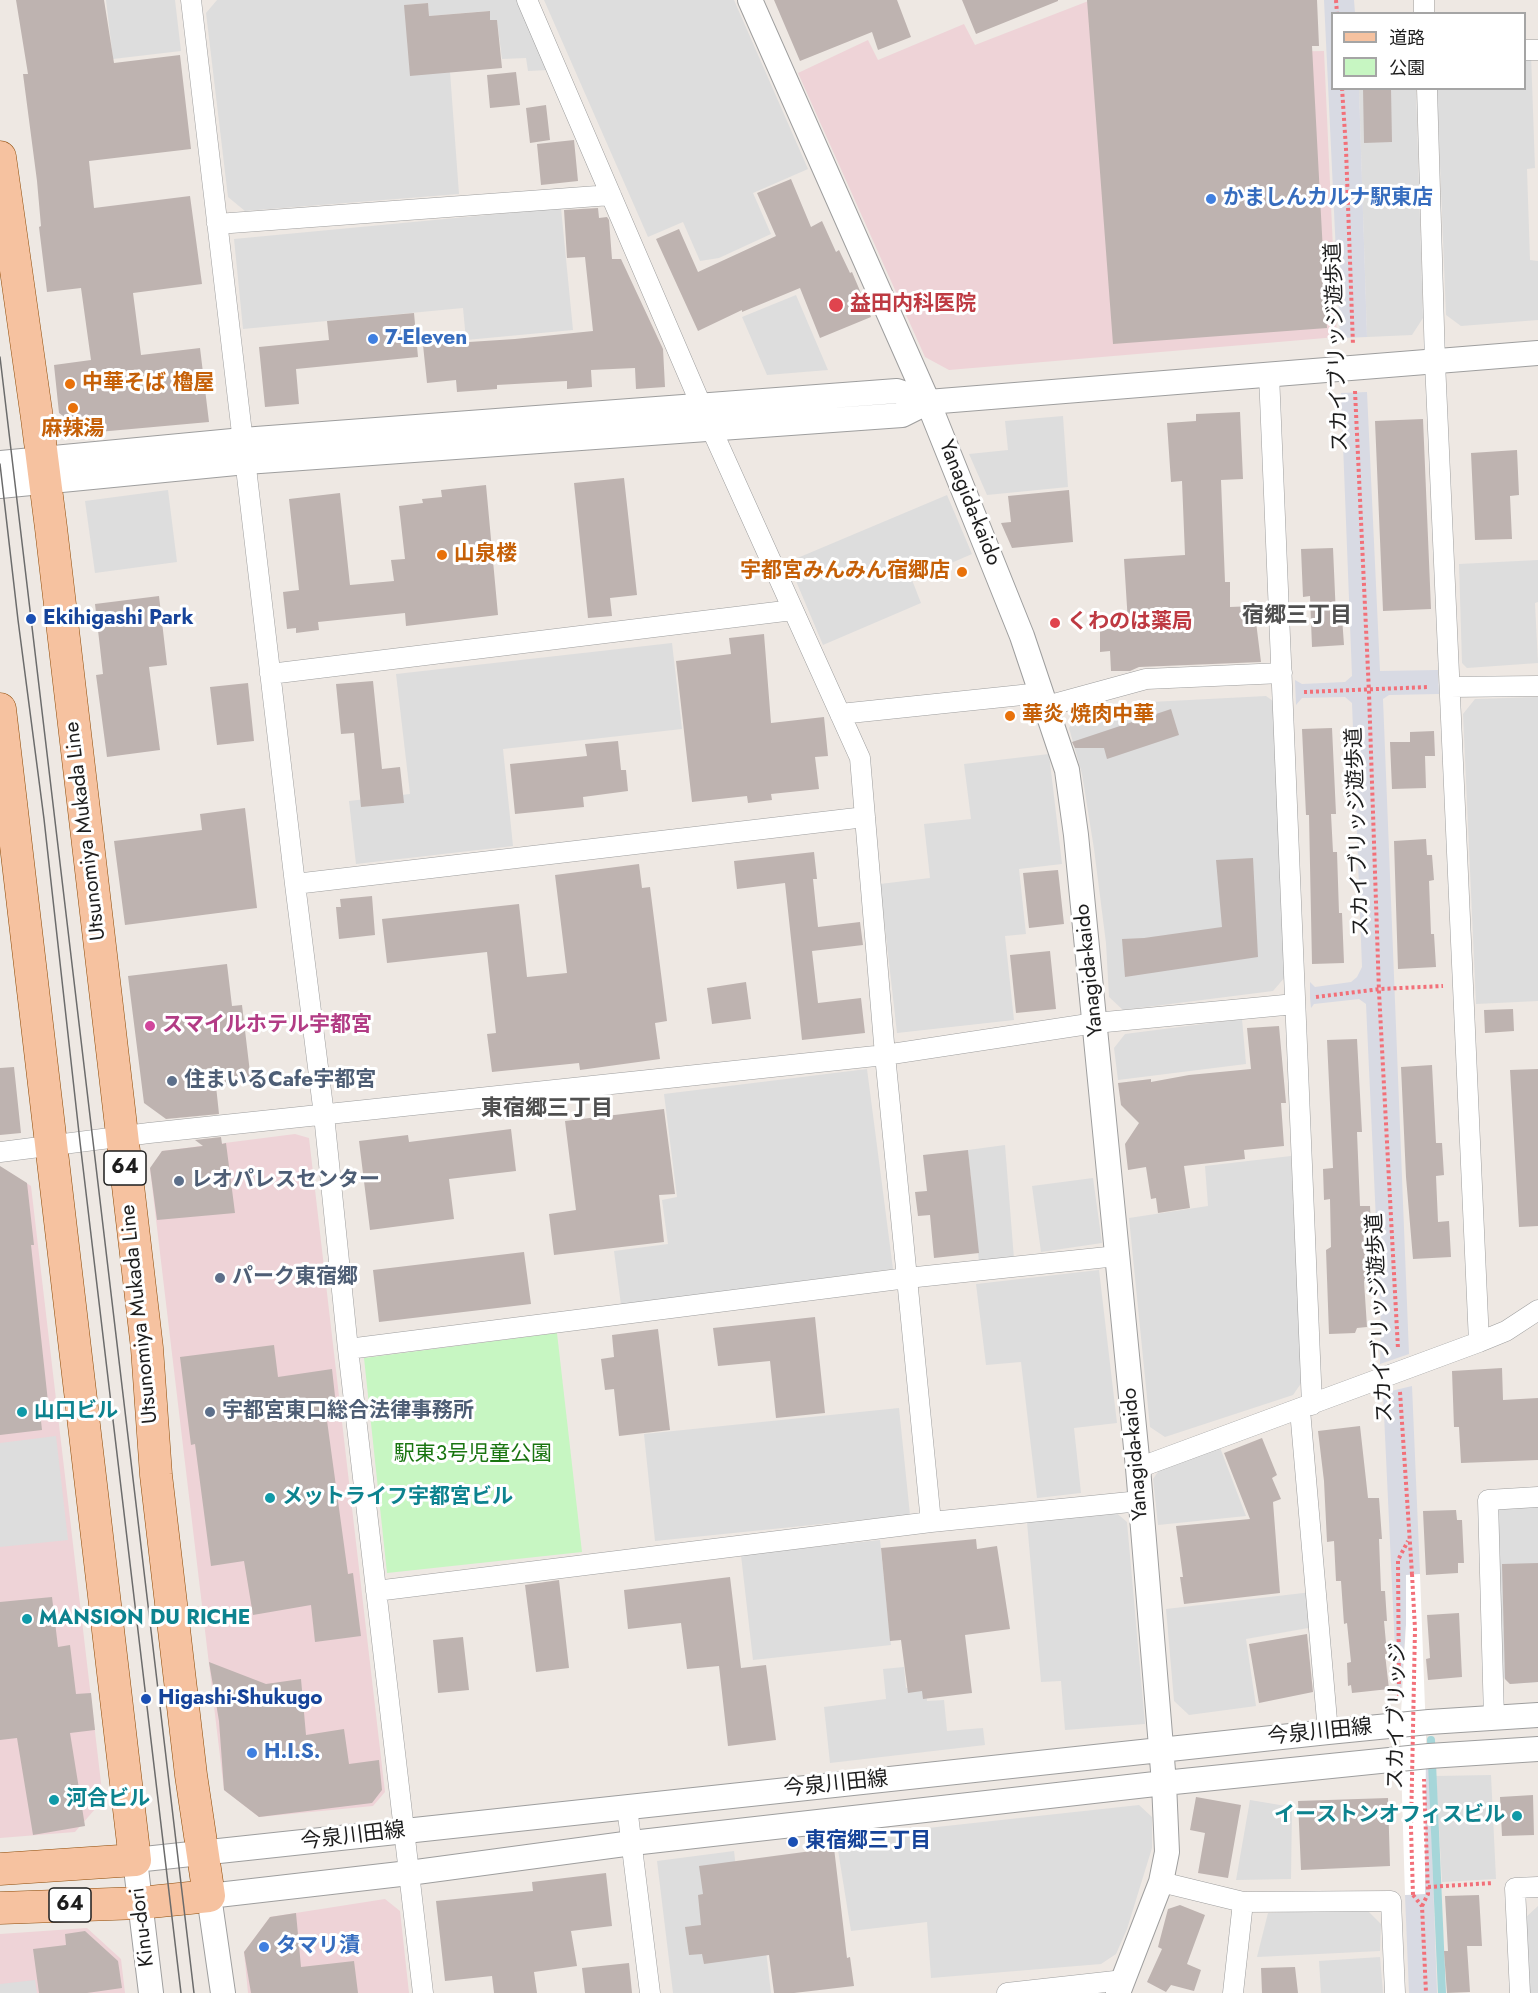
<!DOCTYPE html>
<meta charset="utf-8">
<style>
body{margin:0}
#map{position:relative;width:1538px;height:1993px;overflow:hidden;background:#eee8e3;font-family:Jost,"Noto Sans JP",sans-serif}
canvas{display:block}
.legend{position:absolute;left:1331px;top:12px;width:195px;height:78px;box-sizing:border-box;background:#fff;border:2px solid #a5a5a5;margin:0;padding:8px 10px;list-style:none;font-size:18px;color:#1d1d1d}
.legend li{display:flex;align-items:center;gap:12px;height:30px}
.legend b{width:30px;border:2px solid #a5a5a5}
</style>
<div id="map">
<canvas width="1538" height="1993"></canvas>
<ul class="legend">
<li><b style="height:8px;background:#f6c2a0"></b>道路</li>
<li><b style="height:16px;background:#c7f6c2"></b>公園</li>
</ul>
</div>
<script>
const context = document.querySelector('canvas').getContext('2d');
context.lineJoin = 'round';
function fillPath(path, color) { context.fillStyle = color; context.fill(path, 'evenodd'); }
const poly = rows => new Path2D(rows.map(r => 'M' + r).join(''));
function strokePath(path, color, width, dash) { context.strokeStyle = color; context.lineWidth = width; context.lineCap = dash ? 'butt' : 'round'; context.setLineDash(dash || []); context.stroke(path); }
function write(font, color, halo, rows, align = 'center') {
  context.font = font + ' Jost,"Noto Sans JP",sans-serif'; context.lineWidth = 6; context.setLineDash([]); context.textBaseline = 'middle'; context.strokeStyle = halo; context.fillStyle = color; for (const [text, x, y, turn = 0] of rows) {
    context.save(); context.translate(x, y); context.rotate((+turn || 0) * Math.PI / 180); context.textAlign = isNaN(turn) ? turn : align; if (halo) context.strokeText(text, 0, 0); context.fillText(text, 0, 0); context.restore();
  }
}
fillPath(poly([
 [1091,0,1264,52,1324,51,1337,337,949,370,925,357,798,73,868,40,878,60,964,24,975,45],
 [295,1134,309,1138,385,1792,373,1806,259,1817,224,1790,150,1169,162,1151],
 [9,1172,31,1186,103,1800,75,1832,0,1838,0,1173],
 [385,1899,400,1911,409,1993,248,1993,244,1952,270,1917],
 [87,1928,121,1959,125,1993,0,1993,0,1934]
]), '#eed3d7');
fillPath(poly([
 [557,1333,582,1552,387,1573,364,1358]
]), '#c7f6c2');
fillPath(poly([
 [106,0,175,0,181,51,113,59],
 [217,0,519,0,549,70,528,71,526,58,502,59,497,20,490,20,489,11,429,16,428,3,405,5,411,75,450,72,459,194,245,211,228,197,206,13],
 [544,0,734,0,808,169,753,193,771,234,719,258,700,261,683,222,648,237],
 [1525,54,1531,54,1535,168,1527,169,1530,260,1538,261,1538,320,1461,326,1446,315,1437,89,1524,88],
 [1359,89,1416,89,1423,318,1412,335,1367,337],
 [561,208,573,330,466,340,463,308,243,329,234,239],
 [796,295,828,370,767,375,742,317],
 [1063,416,1068,487,987,495,969,454,1008,450,1005,421],
 [168,490,177,562,95,573,85,501],
 [947,495,972,554,912,580,921,603,823,645,788,562],
 [1538,560,1538,602,1535,603,1538,663,1467,668,1462,663,1459,564],
 [672,643,682,729,503,749,513,846,356,864,349,801,410,794,396,674],
 [1266,696,1273,701,1286,976,1273,991,1123,1010,1109,997,1106,943,1094,849,1082,774,1069,728,1073,721,1151,702],
 [1538,697,1538,1001,1476,1004,1463,714,1475,699],
 [1049,754,1062,864,1019,869,1026,934,1005,936,1014,1020,897,1033,880,884,930,878,924,824,971,819,964,764],
 [1242,1019,1246,1064,1118,1080,1114,1048,1125,1034],
 [867,1069,893,1269,621,1305,614,1251,668,1244,662,1200,677,1197,664,1094],
 [1005,1145,1014,1259,979,1262,968,1150],
 [1291,1156,1302,1382,1293,1395,1165,1437,1150,1427,1129,1218,1208,1206,1205,1166],
 [1093,1178,1102,1243,1041,1252,1032,1186],
 [1099,1270,1117,1423,1074,1428,1081,1493,1037,1498,1021,1362,986,1365,976,1284],
 [899,1408,910,1515,655,1541,644,1434],
 [56,1436,68,1540,0,1547,0,1443],
 [1219,1445,1246,1516,1158,1525,1153,1479,1164,1463],
 [1538,1502,1538,1682,1510,1684,1500,1674,1494,1513,1502,1504],
 [1113,1510,1127,1522,1145,1724,1065,1730,1061,1681,1041,1682,1027,1522],
 [880,1540,891,1645,753,1660,741,1555],
 [1312,1592,1314,1627,1246,1639,1256,1706,1189,1715,1174,1701,1166,1609],
 [904,1667,906,1688,926,1686,927,1701,944,1700,947,1731,983,1728,985,1745,830,1763,824,1707,886,1699,883,1669],
 [1491,1775,1496,1879,1442,1882,1436,1776],
 [1250,1800,1292,1807,1291,1879,1236,1880],
 [1139,1805,1152,1817,1152,1848,1127,1929,1116,1954,1101,1964,931,1978,927,1922,851,1931,836,1838],
 [734,1851,737,1877,763,1925,771,1993,673,1993,657,1861],
 [1538,1906,1538,1993,1529,1993,1525,1918],
 [1365,1908,1381,1924,1380,1951,1257,1957,1268,1913],
 [1380,1957,1383,1993,1321,1993,1319,1961],
 [35,1980,37,1993,0,1993,0,1984]
]), '#ddd');
fillPath(poly([
 [1324,0,1354,0,1355,13,1332,14,1332,88,1359,89,1367,337,1340,338],
 [1367,392,1380,671,1438,670,1439,694,1389,695,1383,699,1409,1354,1380,1364,1381,1329,1366,1004,1359,999,1314,1004,1311,1008,1310,998,1310,982,1315,987,1351,982,1357,977,1362,967,1352,703,1345,697,1302,698,1296,705,1295,680,1302,684,1345,682,1352,676,1341,393],
 [1412,1386,1420,1574,1406,1576,1406,1625,1401,1692,1397,1692,1383,1393],
 [1423,1762,1429,1762,1437,1993,1409,1993,1405,1895,1424,1893]
]), '#d8dae3');
fillPath(poly([
 [1420,1574,1426,1734,1425,1894,1405,1895,1400,1731,1406,1625,1406,1575]
]), '#fff');
strokePath(poly([
 [1431,1740,1442,1993]
]), '#a6d6d9', 8);
fillPath(poly([
 [16,0,104,0,114,63,180,55,191,149,89,161,94,208,190,196,202,284,133,293,141,355,200,348,209,422,87,433,59,413,54,365,91,360,81,288,47,292,39,227,41,226,37,181,23,74,28,74],
 [774,0,897,0,911,37,878,50,872,32,800,61],
 [962,0,1058,0,1058,1,976,34],
 [1087,0,1317,0,1319,46,1312,46,1327,328,1113,344],
 [428,3,429,16,490,11,490,20,497,20,502,68,410,76,404,5],
 [516,72,520,105,490,108,487,75],
 [1363,88,1391,88,1392,142,1364,143],
 [546,105,550,140,530,143,526,108],
 [574,140,578,181,541,185,537,144],
 [791,179,811,227,822,221,836,252,839,250,850,273,852,272,871,317,820,338,800,288,742,312,742,310,698,331,656,239,679,229,698,272,776,236,757,193],
 [598,208,599,218,607,217,609,220,612,259,621,259,663,349,665,387,636,389,635,368,591,370,592,387,567,389,567,381,497,385,497,389,457,392,456,380,427,383,423,345,515,339,593,331,585,257,567,258,564,210],
 [414,313,418,357,296,369,299,404,265,407,259,347,329,340,327,321],
 [1240,412,1243,479,1221,480,1225,582,1230,582,1230,607,1254,606,1261,662,1139,667,1130,671,1111,671,1110,651,1100,652,1100,629,1111,629,1111,623,1128,623,1124,559,1185,555,1182,481,1171,482,1167,423,1196,421,1196,414],
 [1423,419,1431,609,1383,611,1375,421],
 [1517,450,1519,495,1510,496,1512,539,1475,540,1471,453],
 [624,478,637,595,610,598,612,616,588,618,574,483],
 [486,485,498,615,406,626,405,613,318,622,319,630,296,633,296,628,287,629,283,592,299,590,289,499,340,493,350,585,394,581,391,560,405,559,399,506,423,503,422,499,442,497,441,490],
 [1069,490,1073,542,1012,548,1001,523,1011,522,1008,496],
 [1333,548,1336,617,1342,617,1344,645,1312,647,1310,596,1303,597,1301,549],
 [159,596,167,665,149,667,160,750,107,757,96,675,103,674,95,604],
 [764,634,771,723,824,717,828,756,815,757,819,789,771,794,772,800,748,803,747,796,692,802,676,661,731,654,729,638],
 [373,681,382,769,400,767,404,803,361,807,354,733,341,734,336,684],
 [248,683,254,741,217,745,210,687],
 [1171,709,1179,735,1107,759,1104,748,1075,748,1072,742],
 [1332,728,1336,814,1331,814,1333,852,1337,852,1339,913,1342,913,1344,963,1312,964,1309,815,1306,815,1302,729],
 [1434,731,1435,756,1425,756,1426,788,1392,789,1390,742,1410,742,1410,732],
 [618,741,621,770,626,770,628,791,583,797,584,807,515,814,510,764,587,756,585,744],
 [245,808,257,908,125,925,114,841,202,830,200,814],
 [1426,839,1427,855,1432,855,1434,880,1429,881,1431,934,1434,934,1436,967,1398,969,1394,841],
 [814,852,817,879,813,879,818,927,860,922,863,945,812,951,818,1003,861,998,865,1033,802,1040,785,883,737,889,734,861],
 [1253,858,1258,957,1125,977,1122,939,1144,938,1222,927,1216,860],
 [639,864,642,888,650,887,667,1021,655,1023,660,1059,580,1070,579,1063,492,1072,487,1034,496,1033,487,952,387,963,382,919,519,904,527,977,567,973,555,875],
 [1058,870,1064,924,1029,928,1023,873],
 [372,896,375,935,339,939,336,907,341,907,340,899],
 [1050,951,1056,1009,1016,1013,1010,955],
 [227,964,232,1006,242,1005,251,1081,216,1086,219,1114,166,1119,144,1103,128,976],
 [746,982,751,1019,712,1024,707,988],
 [1513,1009,1514,1031,1485,1033,1484,1010],
 [1279,1026,1286,1103,1281,1103,1284,1146,1244,1150,1245,1159,1184,1166,1190,1208,1158,1213,1156,1198,1151,1199,1146,1167,1128,1170,1125,1144,1139,1123,1121,1105,1118,1083,1151,1079,1151,1082,1189,1075,1251,1069,1247,1028],
 [1357,1039,1362,1132,1357,1132,1360,1206,1370,1206,1373,1281,1364,1281,1367,1327,1357,1328,1355,1333,1329,1334,1326,1250,1331,1247,1330,1199,1324,1200,1323,1169,1333,1168,1327,1040],
 [1432,1065,1436,1143,1442,1143,1444,1175,1436,1176,1438,1222,1449,1221,1451,1257,1413,1259,1406,1177,1401,1067],
 [14,1067,21,1133,0,1135,0,1068],
 [1538,1069,1538,1226,1519,1227,1510,1070],
 [664,1109,675,1194,659,1195,664,1242,554,1255,549,1214,576,1210,565,1121],
 [511,1129,516,1171,449,1179,454,1219,370,1230,359,1141,408,1135,409,1142],
 [221,1137,222,1144,226,1143,235,1213,157,1220,150,1168,162,1151,203,1146,195,1140],
 [968,1150,979,1253,934,1258,930,1215,918,1216,915,1192,927,1191,923,1155],
 [0,1166,27,1183,34,1245,31,1245,49,1411,40,1412,42,1430,0,1435],
 [524,1252,531,1304,379,1322,373,1270],
 [815,1317,825,1413,776,1418,770,1361,718,1366,713,1328],
 [658,1329,670,1430,619,1436,614,1389,605,1390,601,1359,614,1357,612,1335],
 [274,1345,278,1377,332,1369,336,1405,325,1406,348,1574,353,1573,361,1636,315,1642,311,1605,253,1615,244,1561,211,1566,195,1444,191,1445,180,1357],
 [1502,1368,1503,1400,1538,1398,1538,1460,1461,1463,1459,1427,1454,1427,1452,1371],
 [1360,1426,1368,1498,1379,1498,1382,1539,1379,1539,1381,1591,1385,1591,1387,1621,1384,1621,1387,1654,1385,1654,1389,1689,1352,1693,1351,1685,1348,1686,1347,1663,1351,1662,1347,1623,1344,1624,1341,1581,1336,1581,1334,1541,1327,1542,1324,1481,1318,1431],
 [1262,1438,1277,1475,1272,1478,1281,1499,1273,1502,1280,1593,1184,1604,1180,1577,1183,1577,1176,1526,1250,1519,1224,1453],
 [1456,1510,1457,1520,1462,1520,1464,1563,1458,1563,1458,1573,1426,1575,1423,1511],
 [976,1539,977,1549,997,1546,1010,1629,965,1635,972,1693,923,1699,922,1691,908,1693,901,1640,890,1641,881,1548],
 [1538,1563,1538,1682,1510,1684,1505,1679,1502,1564],
 [730,1577,741,1668,766,1665,776,1740,728,1746,719,1666,687,1669,681,1623,628,1629,624,1590],
 [559,1580,569,1668,536,1672,525,1585],
 [52,1597,58,1647,70,1645,76,1694,91,1693,95,1730,70,1733,85,1826,33,1835,17,1738,0,1740,0,1602],
 [1459,1613,1462,1677,1428,1680,1426,1659,1430,1658,1427,1615],
 [1307,1634,1313,1692,1259,1703,1249,1644],
 [463,1637,469,1690,438,1693,433,1640],
 [209,1662,266,1684,301,1679,306,1735,344,1729,349,1764,379,1760,382,1790,372,1803,259,1817,224,1790,219,1721],
 [1533,1795,1534,1835,1502,1836,1500,1797],
 [1196,1797,1241,1805,1228,1878,1198,1873,1205,1833,1190,1830],
 [1388,1798,1390,1866,1301,1870,1298,1801],
 [834,1848,847,1958,850,1957,854,1986,794,1993,774,1993,769,1955,704,1964,702,1954,689,1955,685,1927,701,1925,698,1895,703,1894,699,1866],
 [606,1873,612,1926,571,1931,577,1966,534,1972,537,1993,494,1993,492,1976,445,1981,436,1901,533,1891,532,1882],
 [1479,1895,1482,1946,1467,1946,1470,1992,1447,1993,1444,1951,1448,1951,1445,1896],
 [1180,1905,1205,1915,1187,1964,1201,1970,1194,1991,1171,1985,1166,1992,1147,1982,1162,1949,1158,1947,1168,1909],
 [296,1913,301,1967,354,1961,358,1993,251,1993,244,1952,270,1917],
 [85,1931,118,1961,122,1988,87,1993,39,1993,33,1949,66,1945,65,1934],
 [629,1963,632,1993,585,1993,582,1968],
 [1295,1967,1298,1993,1262,1993,1261,1968]
]), '#beb3b0');
const minor = poly([
 [191,0,295,884,324,1115,348,1349,423,1993],
 [527,0,711,428,860,758,885,1055,931,1522],
 [1424,0,1424,14],
 [1524,50,1538,50],
 [1427,88,1435,362,1479,1342],
 [217,224,611,195],
 [1269,374,1312,1405],
 [270,674,793,610],
 [1450,687,1538,686],
 [1047,706,1146,679,1282,673],
 [840,714,1041,693],
 [295,884,865,817],
 [0,1152,149,1133,885,1055,1095,1023,1295,1004],
 [348,1349,907,1278,1117,1256],
 [1300,1410,1328,1732],
 [1138,1468,1479,1342,1506,1331,1538,1310],
 [376,1591,931,1522,1140,1501],
 [1494,1718,1488,1500,1538,1497],
 [627,1807,650,1993],
 [1161,1882,1243,1902,1391,1901,1395,1993],
 [1007,1993,1124,1980],
 [1233,1993,1243,1902],
 [1520,1993,1515,1888,1538,1887]
]);
const tertiary = poly([
 [750,0,928,402,1022,636,1067,770,1076,835,1138,1468,1164,1783,1167,1852,1161,1882,1118,1993],
 [0,463,243,440,897,391,928,402],
 [0,486,246,462,902,415,928,402,1538,353],
 [151,1993,135,1860,1328,1732,1429,1722,1538,1715],
 [223,1993,209,1896,409,1873,632,1843,1164,1783,1429,1756,1538,1749]
]);
const primary = poly([
 [0,157,37,418,51,528,147,1348,156,1475,191,1775,209,1896,140,1903,0,1908],
 [0,709,135,1860,0,1869]
]);
strokePath(minor, '#9e9e9e', 21);
strokePath(tertiary, '#9e9e9e', 26);
strokePath(primary, '#8e4b08', 33);
strokePath(poly([
 [1336,0,1337,14],
 [1342,88,1346,149,1353,345],
 [1355,391,1369,693,1379,992,1398,1349],
 [1304,692,1428,687],
 [1316,997,1380,989,1443,986],
 [1400,1392,1412,1574],
 [1399,1696,1398,1560,1408,1541],
 [1428,1887,1493,1883],
 [1413,1895,1422,1906,1426,1993],
 [1422,1906,1428,1894,1424,1779]
]), '#f27079', 4, [3, 3]);
strokePath(minor, '#fff', 20);
strokePath(tertiary, '#fff', 24);
strokePath(primary, '#f6c2a0', 32);
strokePath(poly([
 [0,357,194,1993],
 [0,464,18,620,44,819,80,1142,181,1993]
]), '#6b6b6b', 1.5);
strokePath(poly([
 [1412,1574,1415,1629,1411,1828,1413,1895]
]), '#f27079', 4, [3, 3]);
for (const [x, y, r, color] of [
 [1211,199,6,"#3f7fe0"],
 [836,305,8,"#e0444e"],
 [373,339,6,"#3f7fe0"],
 [70,384,6,"#e8710a"],
 [73,408,6,"#e8710a"],
 [442,555,6,"#e8710a"],
 [962,572,6,"#e8710a"],
 [31,619,6,"#1a4fb4"],
 [1055,623,6,"#e0444e"],
 [1010,716,6,"#e8710a"],
 [150,1026,6,"#d1479c"],
 [172,1081,6,"#5c6f8a"],
 [179,1181,6,"#5c6f8a"],
 [220,1278,6,"#5c6f8a"],
 [22,1412,6,"#0f9aa8"],
 [210,1412,6,"#5c6f8a"],
 [270,1498,6,"#0f9aa8"],
 [27,1619,6,"#0f9aa8"],
 [146,1699,6,"#1a4fb4"],
 [252,1753,6,"#3f7fe0"],
 [54,1800,6,"#0f9aa8"],
 [1517,1816,6,"#0f9aa8"],
 [793,1842,6,"#1a4fb4"],
 [264,1947,6,"#3f7fe0"]
]) { const dot = new Path2D(); dot.arc(x, y, r, 0, 2 * Math.PI); context.fillStyle = color; context.fill(dot); strokePath(dot, '#fff', 2); }
for (const [x, y, w] of [
 [125,1168,42],
 [70,1905,42]
]) { const box = new Path2D(); box.roundRect(x - w / 2, y - 17, w, 34, 4.5); context.fillStyle = '#fff'; context.fill(box); strokePath(box, '#1d1d1d', 1.5); }
write('bold 20px', '#1d1d1d', null, [
 ["64",125,1168],
 ["64",70,1905]
]);
write('bold 21px', '#366cbe', '#fff', [
 ["かましんカルナ駅東店",1223,199],
 ["7-Eleven",385,339],
 ["H.I.S.",264,1753],
 ["タマリ漬",276,1947]
], 'left');
write('bold 21px', '#be3a42', '#fff', [
 ["益田内科医院",850,305],
 ["くわのは薬局",1067,623]
], 'left');
write('21px', '#1d1d1d', '#fff', [
 ["スカイブリッジ遊歩道",1338,347,-92],
 ["Yanagida-kaido",969,503,68],
 ["Utsunomiya Mukada Line",86,831,-97],
 ["スカイブリッジ遊歩道",1359,832,-92],
 ["Yanagida-kaido",1090,970,-96],
 ["Utsunomiya Mukada Line",140,1314,-96],
 ["スカイブリッジ遊歩道",1381,1318,-93],
 ["Yanagida-kaido",1136,1454,-95],
 ["スカイブリッジ",1398,1716,-89],
 ["今泉川田線",1320,1733,-6],
 ["今泉川田線",836,1785,-6],
 ["今泉川田線",353,1837,-7],
 ["Kinu-dori",143,1927,-97]
]);
write('bold 21px', '#c56008', '#fff', [
 ["中華そば 櫓屋",82,384],
 ["麻辣湯",73,430,"center"],
 ["山泉楼",454,555],
 ["宇都宮みんみん宿郷店",950,572,"right"],
 ["華炎 焼肉中華",1022,716]
], 'left');
write('bold 21px', '#164399', '#fff', [
 ["Ekihigashi Park",43,619],
 ["Higashi-Shukugo",158,1699],
 ["東宿郷三丁目",805,1842]
], 'left');
write('bold 21px', '#b23c85', '#fff', [
 ["スマイルホテル宇都宮",162,1026]
], 'left');
write('bold 21px', '#4e5e75', '#fff', [
 ["住まいるCafe宇都宮",184,1081],
 ["レオパレスセンター",191,1181],
 ["パーク東宿郷",232,1278],
 ["宇都宮東口総合法律事務所",222,1412]
], 'left');
write('bold 21px', '#0d838f', '#fff', [
 ["山口ビル",34,1412],
 ["メットライフ宇都宮ビル",282,1498],
 ["MANSION DU RICHE",39,1619],
 ["河合ビル",66,1800],
 ["イーストンオフィスビル",1505,1816,"right"]
], 'left');
write('21px', '#1a7511', '#fff', [
 ["駅東3号児童公園",473,1455]
]);
write('bold 22px', '#505050', '#fff', [
 ["宿郷三丁目",1297,617],
 ["東宿郷三丁目",547,1110]
]);
</script>
